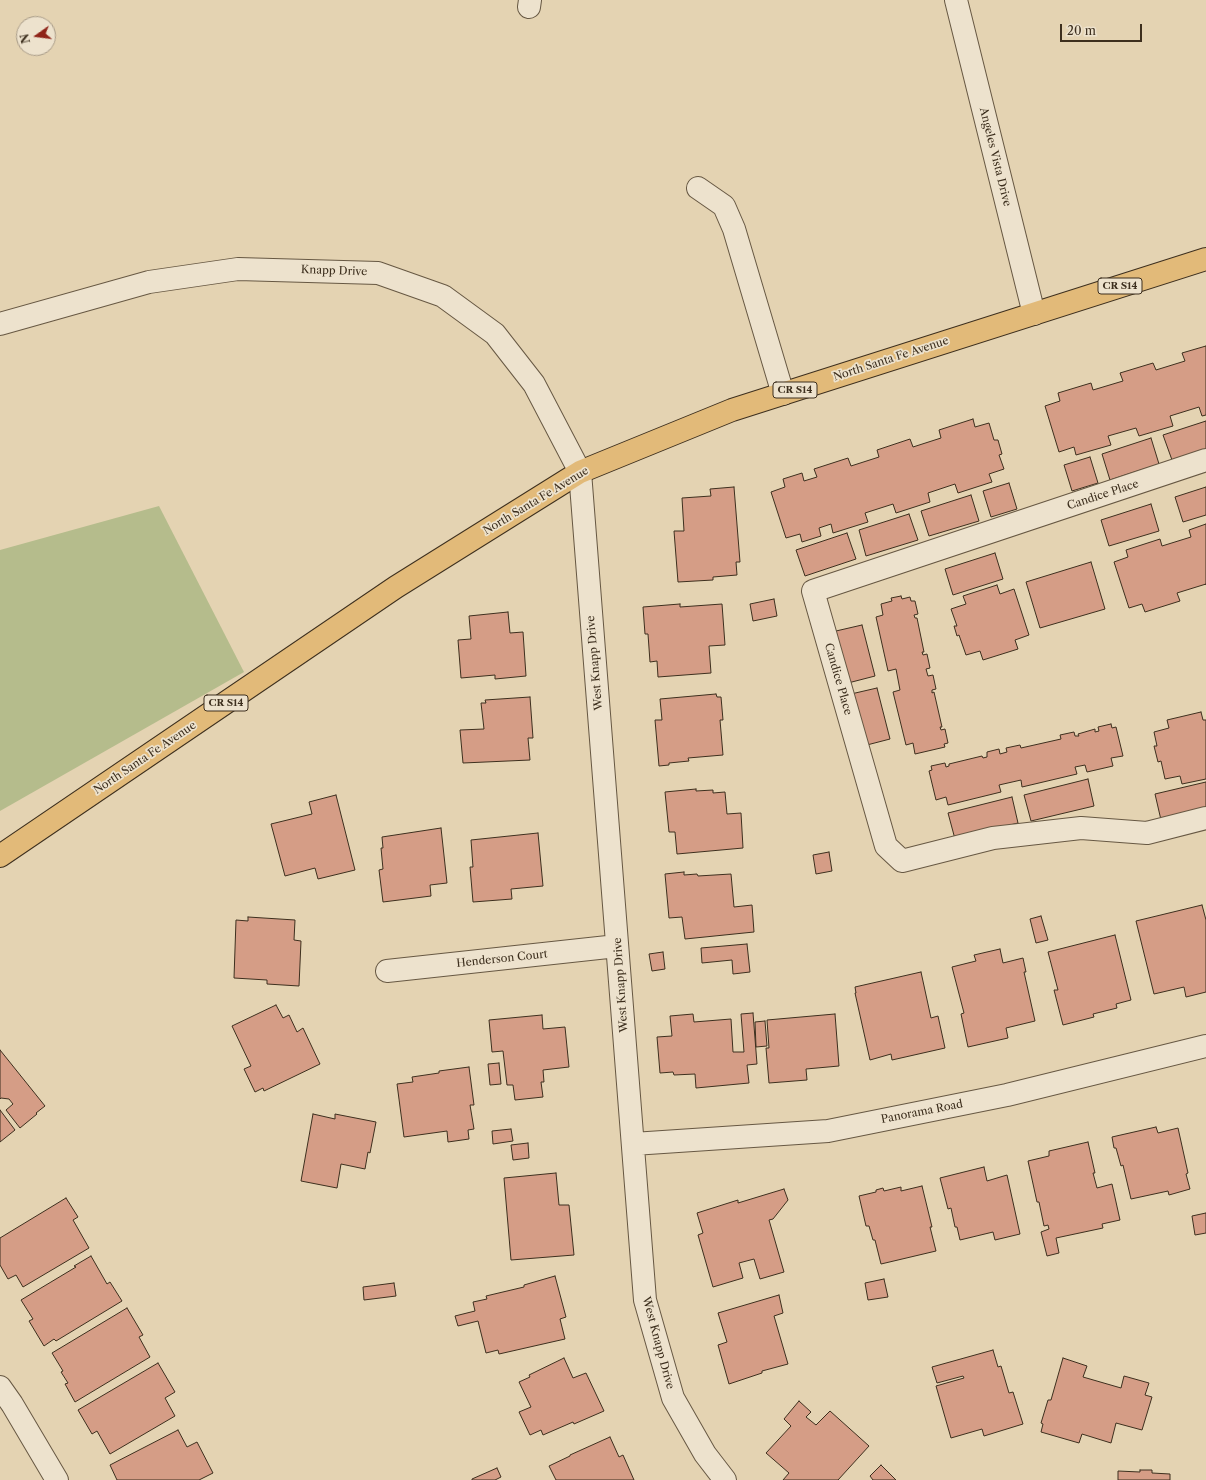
<!DOCTYPE html>
<style>
body{margin:0}
#map{position:relative;width:1206px;height:1480px;overflow:hidden;background:#e4d3b2;font-family:"Libre Caslon Text",serif}
canvas{display:block}
.north{position:absolute;left:16px;top:16px;width:40px;height:40px;box-sizing:border-box;background:#ede2cd;border:1px solid #a79a87;border-radius:50%;rotate:256deg;font-size:11px;font-weight:700;line-height:16px;text-align:center;color:#3d2f1e}
.north::after{content:'';display:block;margin:auto;width:14px;height:18px;background:#8f2418;clip-path:polygon(50% 0,100% 100%,50% 72%,0 100%)}
.scale{position:absolute;left:1060px;top:24px;width:82px;height:18px;box-sizing:border-box;border:2px solid #3d2f1e;border-top:0;padding-left:5px;font-size:12px;line-height:14px;white-space:nowrap;color:#3d2f1e;-webkit-text-stroke:3px #ede2cd;paint-order:stroke}
</style>
<div id="map">
<canvas width="1206" height="1480"></canvas>
<div class="north">N</div>
<div class="scale">20 m</div>
</div>
<script>
const context = document.querySelector('canvas').getContext('2d');
context.lineJoin = 'round';
function fillPath(path, color) { context.fillStyle = color; context.fill(path, 'evenodd'); }
const poly = rows => new Path2D(rows.map(r => 'M' + r).join(''));
function strokePath(path, color, width, dash) { context.strokeStyle = color; context.lineWidth = width; context.lineCap = dash ? 'butt' : 'round'; context.setLineDash(dash || []); context.stroke(path); }
function write(font, color, halo, rows, align = 'center') {
  context.font = font + ' "Libre Caslon Text",serif'; context.lineWidth = 3.5; context.setLineDash([]); context.textBaseline = 'middle'; context.strokeStyle = halo; context.fillStyle = color; for (const [text, x, y, turn = 0] of rows) {
    context.save(); context.translate(x, y); context.rotate((+turn || 0) * Math.PI / 180); context.textAlign = isNaN(turn) ? turn : align; if (halo) context.strokeText(text, 0, 0); context.fillText(text, 0, 0); context.restore();
  }
}
fillPath(poly([
 [159,506,244,672,0,811,0,550]
]), '#b5bc8c');
const building = poly([
 [1206,346,1206,415,1202,416,1199,407,1170,416,1173,426,1139,436,1136,428,1108,436,1111,445,1076,455,1074,447,1059,452,1045,406,1060,401,1058,393,1091,383,1093,390,1123,381,1120,373,1153,363,1156,370,1185,361,1182,353,1206,346],
 [973,419,975,427,989,423,994,440,998,440,1002,454,999,455,1004,469,989,474,992,482,958,493,955,484,928,493,930,502,896,513,893,504,865,513,868,522,833,533,831,524,819,528,821,536,802,542,800,534,786,538,771,492,785,487,783,479,802,473,804,481,817,477,814,469,848,458,851,466,879,457,877,450,910,439,913,447,941,438,939,430,973,419],
 [1206,421,1206,449,1172,460,1163,435,1206,421],
 [1151,438,1159,464,1110,480,1102,454,1151,438],
 [1090,457,1098,483,1072,491,1064,465,1090,457],
 [1009,483,1017,509,991,517,983,491,1009,483],
 [734,487,740,562,736,562,737,575,713,577,713,580,678,582,674,531,684,531,682,498,711,496,710,489,734,487],
 [1206,487,1206,515,1183,522,1175,497,1206,487],
 [971,495,979,521,929,536,921,511,971,495],
 [1151,504,1159,531,1109,546,1101,520,1151,504],
 [909,514,918,540,866,556,859,530,909,514],
 [1206,524,1206,585,1206,584,1177,593,1180,601,1145,612,1142,604,1129,608,1114,562,1128,557,1126,550,1160,539,1162,546,1191,537,1189,530,1206,524],
 [847,533,856,559,805,576,796,550,847,533],
 [995,553,1003,579,953,595,945,569,995,553],
 [1091,562,1105,609,1040,628,1026,582,1091,562],
 [997,585,1000,594,1014,589,1029,635,1015,640,1018,649,983,660,980,651,966,655,959,635,957,636,954,626,957,626,951,609,966,604,963,596,997,585],
 [901,596,902,599,910,597,911,601,915,601,918,614,914,615,915,618,917,618,924,652,922,652,923,655,927,654,930,668,926,669,928,676,933,675,936,689,932,690,932,693,934,692,942,727,940,727,941,730,945,729,948,743,944,744,945,747,915,754,913,743,906,745,893,692,900,690,896,669,888,671,876,617,883,615,881,604,892,601,891,598,901,596],
 [774,599,777,616,753,621,750,604,774,599],
 [680,604,680,607,722,604,725,645,709,646,711,673,658,677,657,661,650,662,648,634,645,634,643,607,680,604],
 [508,612,510,633,523,632,526,676,495,679,495,675,461,678,458,640,471,639,469,616,508,612],
 [862,625,875,676,848,683,836,631,862,625],
 [877,688,890,739,863,746,851,694,877,688],
 [716,694,717,697,721,697,723,720,720,720,723,755,688,758,689,761,669,763,669,765,659,766,655,720,662,720,660,699,716,694],
 [530,697,533,738,528,738,530,760,463,763,460,730,484,729,481,703,486,703,485,700,530,697],
 [1201,712,1203,720,1206,720,1206,779,1182,784,1180,776,1165,779,1161,761,1158,762,1154,746,1157,746,1154,732,1169,728,1167,720,1201,712],
 [1111,724,1112,728,1116,727,1123,756,1111,758,1113,766,1087,772,1085,765,1075,767,1077,774,1022,787,1021,780,999,785,1001,792,948,805,946,797,936,800,929,771,932,770,931,766,945,763,946,767,949,766,949,764,982,756,983,758,987,757,987,752,999,749,1000,754,1007,752,1006,748,1020,745,1021,748,1061,739,1060,735,1074,732,1075,736,1079,736,1078,734,1095,729,1095,732,1099,731,1098,727,1111,724],
 [1088,779,1094,806,1031,821,1024,795,1088,779],
 [1206,782,1206,809,1161,820,1155,794,1206,782],
 [696,789,696,791,713,790,713,793,725,792,727,814,741,813,743,848,677,854,675,832,669,832,665,792,696,789],
 [336,795,355,870,318,879,315,868,285,876,271,824,312,814,309,802,336,795],
 [1012,797,1018,823,955,839,948,813,1012,797],
 [441,828,447,883,430,885,431,896,383,902,379,870,383,869,381,848,383,848,382,837,441,828],
 [538,833,543,886,511,889,512,899,473,902,470,867,473,867,471,840,538,833],
 [829,852,832,871,816,874,813,855,829,852],
 [684,872,684,875,697,874,698,876,731,874,734,907,752,905,754,932,685,939,682,917,669,918,665,874,684,872],
 [1202,905,1206,920,1206,992,1186,997,1184,987,1154,994,1136,921,1202,905],
 [1041,916,1048,940,1036,943,1030,919,1041,916],
 [248,917,295,920,294,940,301,941,299,986,267,984,267,980,234,978,236,920,248,921,248,917],
 [1115,935,1131,1000,1116,1004,1117,1008,1093,1014,1094,1017,1063,1025,1054,990,1058,990,1048,952,1115,935],
 [747,944,750,972,733,974,732,960,702,963,701,948,747,944],
 [1000,949,1003,963,1023,958,1026,972,1024,972,1035,1021,1006,1028,1008,1038,968,1047,961,1014,964,1013,952,967,976,961,974,955,1000,949],
 [663,952,665,969,652,971,649,954,663,952],
 [921,972,931,1018,938,1016,945,1048,892,1060,891,1054,870,1060,855,993,856,993,855,987,921,972],
 [276,1005,283,1018,289,1015,297,1032,303,1028,320,1064,264,1091,263,1088,255,1092,244,1069,251,1066,232,1026,276,1005],
 [753,1013,757,1064,747,1065,749,1083,696,1088,695,1074,674,1075,673,1072,660,1073,657,1037,672,1036,670,1016,693,1014,694,1022,731,1019,733,1052,744,1052,741,1014,753,1013],
 [835,1014,839,1066,806,1069,807,1080,769,1083,766,1048,769,1048,767,1020,835,1014],
 [542,1015,543,1029,565,1027,569,1067,543,1070,544,1082,541,1082,543,1097,515,1100,513,1085,507,1085,503,1051,492,1052,489,1020,542,1015],
 [765,1021,767,1046,756,1047,755,1022,765,1021],
 [0,1050,45,1106,36,1113,37,1114,20,1128,6,1110,13,1104,9,1099,1,1098,0,1099,0,1050],
 [499,1063,501,1084,490,1085,488,1064,499,1063],
 [469,1067,474,1105,470,1105,474,1129,468,1130,469,1139,448,1142,447,1131,404,1137,397,1084,413,1082,412,1077,439,1073,439,1071,469,1067],
 [0,1110,15,1130,0,1142,0,1110],
 [313,1114,335,1119,335,1114,376,1122,370,1153,368,1152,365,1169,341,1164,337,1188,301,1181,313,1114],
 [1156,1127,1158,1133,1178,1128,1188,1173,1186,1174,1190,1189,1169,1195,1168,1191,1131,1199,1123,1165,1121,1166,1116,1148,1114,1148,1112,1137,1156,1127],
 [511,1129,513,1141,493,1144,492,1131,511,1129],
 [1088,1142,1095,1173,1093,1173,1097,1188,1112,1184,1120,1220,1102,1224,1103,1228,1056,1238,1059,1253,1047,1256,1041,1232,1049,1229,1048,1225,1044,1226,1039,1202,1037,1202,1028,1161,1049,1156,1049,1151,1088,1142],
 [528,1143,529,1158,513,1160,511,1145,528,1143],
 [984,1167,987,1181,1007,1175,1020,1234,995,1240,993,1232,960,1240,957,1227,955,1227,951,1208,948,1209,940,1178,984,1167],
 [556,1173,559,1205,569,1205,574,1255,511,1260,504,1178,556,1173],
 [922,1186,932,1227,930,1227,936,1251,881,1264,875,1240,873,1240,869,1226,866,1226,859,1196,876,1192,876,1190,883,1188,884,1191,901,1187,901,1191,922,1186],
 [784,1189,788,1200,773,1219,769,1220,784,1272,760,1279,754,1259,739,1263,743,1278,713,1287,698,1235,703,1233,697,1213,738,1200,738,1203,784,1189],
 [66,1198,78,1217,73,1220,89,1248,23,1287,16,1275,8,1279,0,1265,0,1238,66,1198],
 [1206,1213,1206,1233,1195,1235,1192,1216,1206,1213],
 [91,1256,107,1284,110,1282,122,1301,56,1341,54,1339,44,1346,29,1321,33,1319,21,1300,76,1267,74,1266,91,1256],
 [555,1276,566,1317,560,1319,565,1339,499,1354,498,1350,486,1353,478,1321,458,1326,455,1316,475,1311,473,1302,487,1299,486,1296,524,1287,524,1285,555,1276],
 [884,1279,888,1297,868,1300,865,1283,884,1279],
 [394,1283,396,1296,364,1300,363,1287,394,1283],
 [779,1295,783,1313,774,1316,788,1364,762,1371,762,1373,729,1384,718,1345,727,1342,718,1313,779,1295],
 [127,1308,143,1335,139,1337,150,1357,75,1402,65,1384,68,1383,61,1372,63,1371,52,1353,127,1308],
 [993,1350,998,1367,1001,1366,1009,1393,1013,1392,1023,1424,984,1436,982,1429,951,1438,936,1386,964,1378,963,1376,937,1383,932,1367,993,1350],
 [564,1358,573,1378,586,1373,604,1411,574,1424,573,1422,543,1435,541,1430,530,1435,519,1412,531,1407,519,1382,530,1377,529,1375,564,1358],
 [1063,1358,1087,1366,1083,1377,1121,1388,1124,1376,1149,1383,1145,1395,1152,1397,1142,1430,1116,1423,1111,1443,1082,1434,1079,1443,1041,1432,1043,1424,1041,1423,1048,1400,1051,1400,1063,1358],
 [158,1363,175,1392,165,1398,175,1416,110,1454,97,1431,92,1434,78,1410,158,1363],
 [799,1401,811,1412,806,1417,816,1425,830,1411,869,1446,838,1480,783,1480,789,1473,766,1453,791,1426,784,1419,799,1401],
 [178,1430,187,1447,197,1442,213,1473,199,1480,117,1480,110,1465,178,1430],
 [610,1437,619,1457,623,1455,634,1480,556,1480,549,1466,570,1456,570,1455,610,1437],
 [881,1465,896,1480,873,1480,870,1476,881,1465],
 [497,1468,501,1477,495,1480,472,1480,472,1479,497,1468],
 [1140,1470,1152,1470,1152,1473,1170,1474,1170,1480,1118,1480,1118,1471,1140,1472,1140,1470]
]);
fillPath(building, '#d59d86');
strokePath(building, '#3d2f1e', 1);
const minor = poly([
 [956,0,1034,314],
 [529,7,530,0],
 [698,188,724,206,734,229,783,394],
 [0,324,149,282,238,269,378,273,443,296,495,334,534,384,580,472,645,1300,673,1398,705,1454,725,1480],
 [1206,460,813,591,886,846,902,861,993,838,1081,828,1147,833,1206,818],
 [387,971,617,946],
 [633,1144,828,1131,1007,1095,1206,1046],
 [0,1387,12,1404,57,1480]
]);
const major = poly([
 [0,856,396,587,580,472,732,410,1206,259]
]);
strokePath(minor, '#675843', 24);
strokePath(major, '#3d2f1e', 24);
strokePath(minor, '#ede2cd', 22);
strokePath(major, '#e2ba79', 22);
for (const [x, y, w] of [
 [1120,286,44],
 [795,390,44],
 [226,703,44]
]) { const box = new Path2D(); box.roundRect(x - w / 2, y - 8, w, 16, 3); context.fillStyle = '#ede2cd'; context.fill(box); strokePath(box, '#3d2f1e', 1); }
write('bold 10px', '#3d2f1e', null, [
 ["CR S14",1120,286],
 ["CR S14",795,390],
 ["CR S14",226,703]
]);
write('11px', '#3d2f1e', '#ede2cd', [
 ["Angeles Vista Drive",995,157,76],
 ["Knapp Drive",334,271,2],
 ["North Santa Fe Avenue",891,359,-18],
 ["Candice Place",1103,495,-18],
 ["North Santa Fe Avenue",536,501,-31],
 ["West Knapp Drive",595,663,-95],
 ["Candice Place",838,679,74],
 ["North Santa Fe Avenue",145,758,-34],
 ["Henderson Court",502,959,-6],
 ["West Knapp Drive",621,985,-94],
 ["Panorama Road",922,1112,-11],
 ["West Knapp Drive",658,1343,75]
]);
</script>
